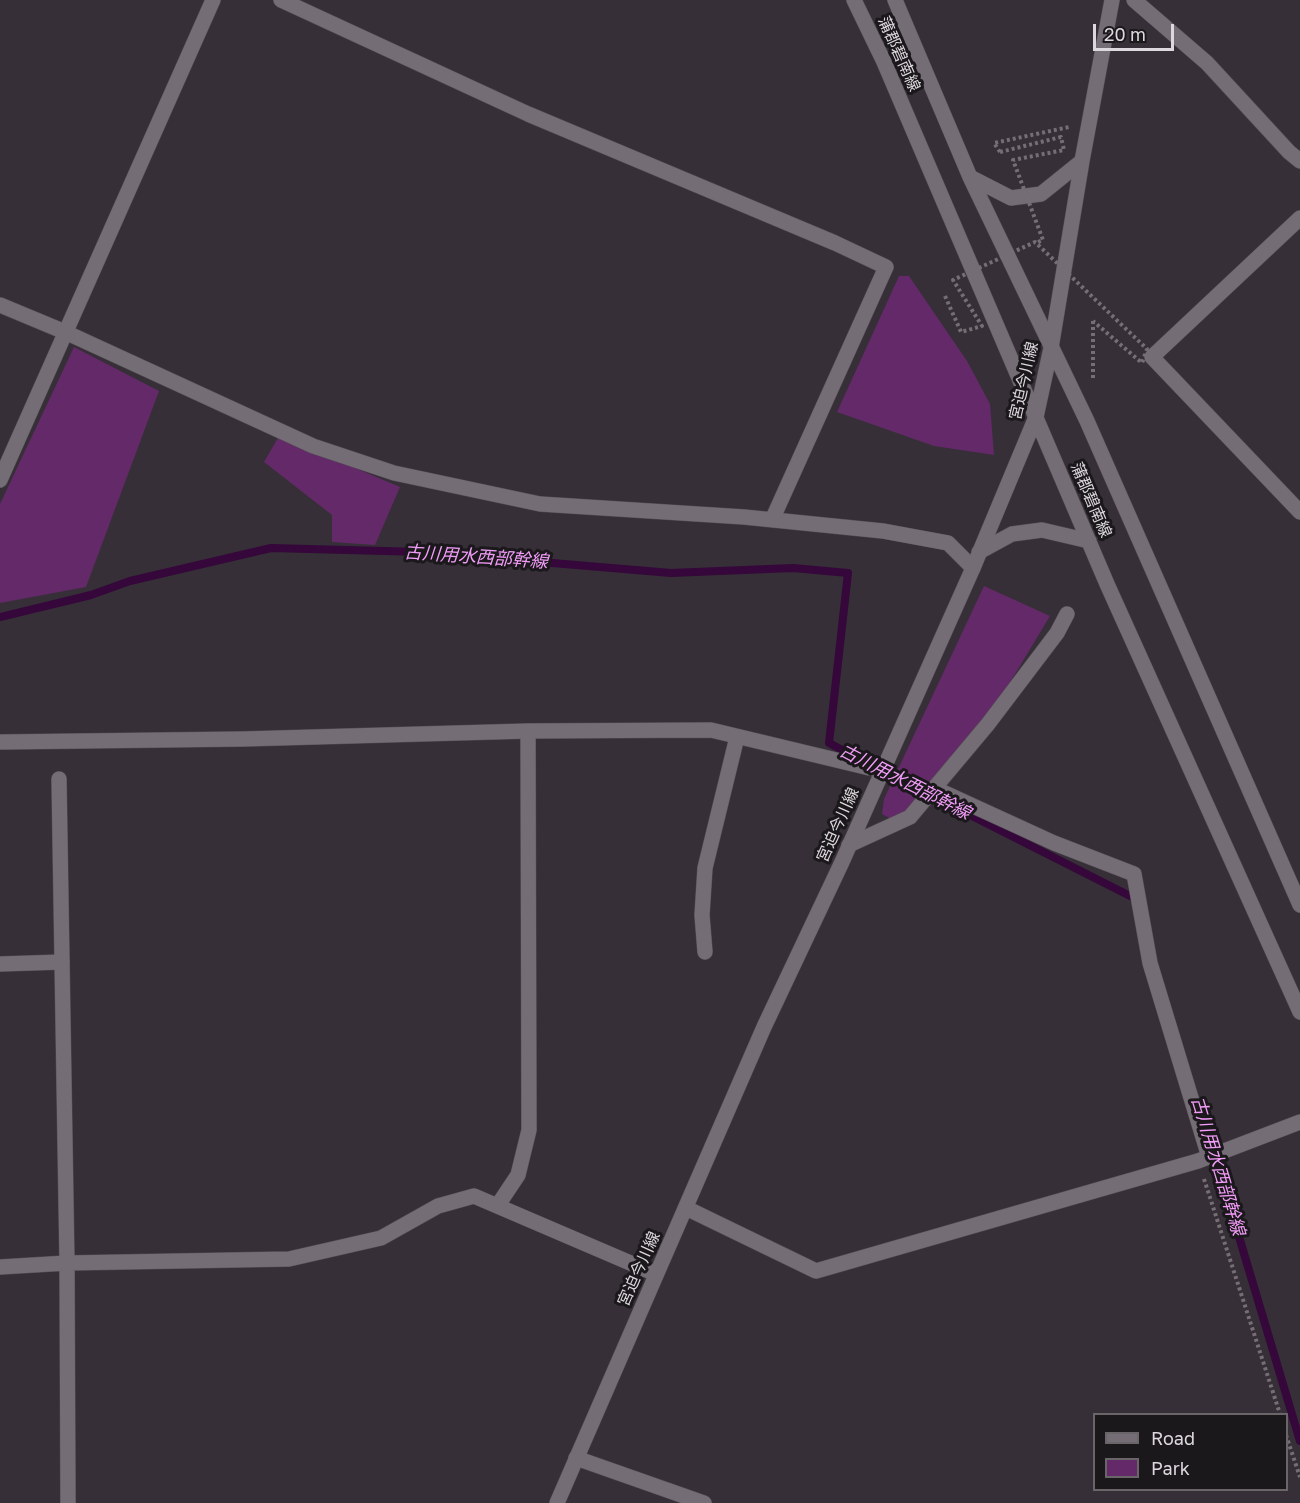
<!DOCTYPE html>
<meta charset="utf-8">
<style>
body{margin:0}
#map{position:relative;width:1300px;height:1503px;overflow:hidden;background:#362f37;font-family:"Golos Text",sans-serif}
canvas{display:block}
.legend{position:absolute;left:1093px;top:1413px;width:195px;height:78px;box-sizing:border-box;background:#1b181c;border:2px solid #696569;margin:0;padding:8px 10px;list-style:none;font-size:18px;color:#ddd8dd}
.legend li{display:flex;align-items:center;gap:12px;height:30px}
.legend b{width:30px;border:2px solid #696569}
.scale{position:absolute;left:1093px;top:24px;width:81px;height:27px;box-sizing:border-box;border:3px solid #ddd8dd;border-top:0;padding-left:8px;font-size:18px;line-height:21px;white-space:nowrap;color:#ddd8dd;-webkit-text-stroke:4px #1b181c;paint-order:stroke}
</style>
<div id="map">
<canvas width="1300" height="1503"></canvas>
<ul class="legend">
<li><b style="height:8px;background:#756d76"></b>Road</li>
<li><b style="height:16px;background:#642969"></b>Park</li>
</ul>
<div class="scale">20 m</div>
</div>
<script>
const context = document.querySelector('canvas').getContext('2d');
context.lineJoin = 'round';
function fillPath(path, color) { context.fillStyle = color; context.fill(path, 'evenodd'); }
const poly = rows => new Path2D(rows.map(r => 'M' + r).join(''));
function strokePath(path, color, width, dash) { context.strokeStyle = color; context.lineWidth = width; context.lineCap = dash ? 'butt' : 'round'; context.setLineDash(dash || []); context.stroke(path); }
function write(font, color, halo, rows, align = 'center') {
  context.font = font + ' "Golos Text","Noto Sans JP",sans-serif'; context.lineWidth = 6; context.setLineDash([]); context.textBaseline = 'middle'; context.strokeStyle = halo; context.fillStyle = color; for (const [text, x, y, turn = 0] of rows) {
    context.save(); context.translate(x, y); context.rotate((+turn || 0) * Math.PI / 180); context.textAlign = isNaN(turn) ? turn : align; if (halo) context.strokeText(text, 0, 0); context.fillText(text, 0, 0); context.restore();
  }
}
fillPath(poly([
 [899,276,909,276,967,361,990,404,994,455,934,446,837,412],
 [74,347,159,391,86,587,0,603,0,504],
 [279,436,400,487,375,545,332,542,332,515,264,462],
 [984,586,1050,616,1000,699,919,799,895,821,882,814,884,799]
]), '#642969');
strokePath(poly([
 [0,617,91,595,130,581,271,548,422,552,671,573,793,568,848,573,829,743,865,762],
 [879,769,1138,900],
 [1214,1153,1300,1441]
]), '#35073a', 8);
const lane = poly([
 [705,952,702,915,705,868,737,737],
 [686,1208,816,1271,1198,1161,1300,1122]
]);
const street = poly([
 [281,0,528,114,835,243,886,267,772,520],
 [1134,0,1207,63,1289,152,1300,161],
 [1300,218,1152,357,1300,512],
 [0,305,65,332,313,446,394,473,540,504,744,517,883,531,948,543,973,568],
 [0,480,213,0],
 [0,742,243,739,528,731,711,730,882,771],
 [59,779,67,1263,68,1503],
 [934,788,1054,843,1134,874,1150,963,1209,1157],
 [849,845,910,817,988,724,1057,633,1067,614],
 [498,1205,518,1175,529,1130,528,731],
 [0,1267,67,1263,289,1259,381,1238,438,1206,474,1196,656,1274],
 [576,1458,704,1503]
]);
const secondary = poly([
 [854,0,884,62,1107,584,1300,1012],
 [895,0,970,177,1087,421,1300,905],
 [970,177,1011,198,1041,194,1082,161],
 [979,552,1012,534,1042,530,1089,541],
 [0,964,62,962],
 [557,1503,764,1027,842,862,973,568,1036,417,1051,348,1082,161,1112,0]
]);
strokePath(lane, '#534d53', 16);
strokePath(street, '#534d53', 16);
strokePath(secondary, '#534d53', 16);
strokePath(poly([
 [1000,152,994,143,1069,127],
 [1093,321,1093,379],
 [1204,1179,1280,1414],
 [1286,1435,1300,1477]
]), '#756e75', 4, [3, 3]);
strokePath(lane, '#756d76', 15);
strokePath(street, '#756d76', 15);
strokePath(secondary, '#756d76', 15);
strokePath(poly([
 [1000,152,1061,137,1064,150,1013,160,1043,240,1036,243],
 [945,296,961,332,982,326,953,280,1035,242,1147,349,1142,363,1093,321]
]), '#756e75', 4, [3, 3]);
write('16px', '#ddd8dd', '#1b181c', [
 ["蒲郡碧南線",899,54,66],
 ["宮迫今川線",1024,381,-77],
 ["蒲郡碧南線",1091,500,67],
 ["宮迫今川線",838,825,-66],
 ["宮迫今川線",639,1269,-66]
]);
write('italic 18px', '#f19cf7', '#1b181c', [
 ["古川用水西部幹線",476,557,4],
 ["古川用水西部幹線",905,782,27],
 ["古川用水西部幹線",1218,1166,73]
]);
</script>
